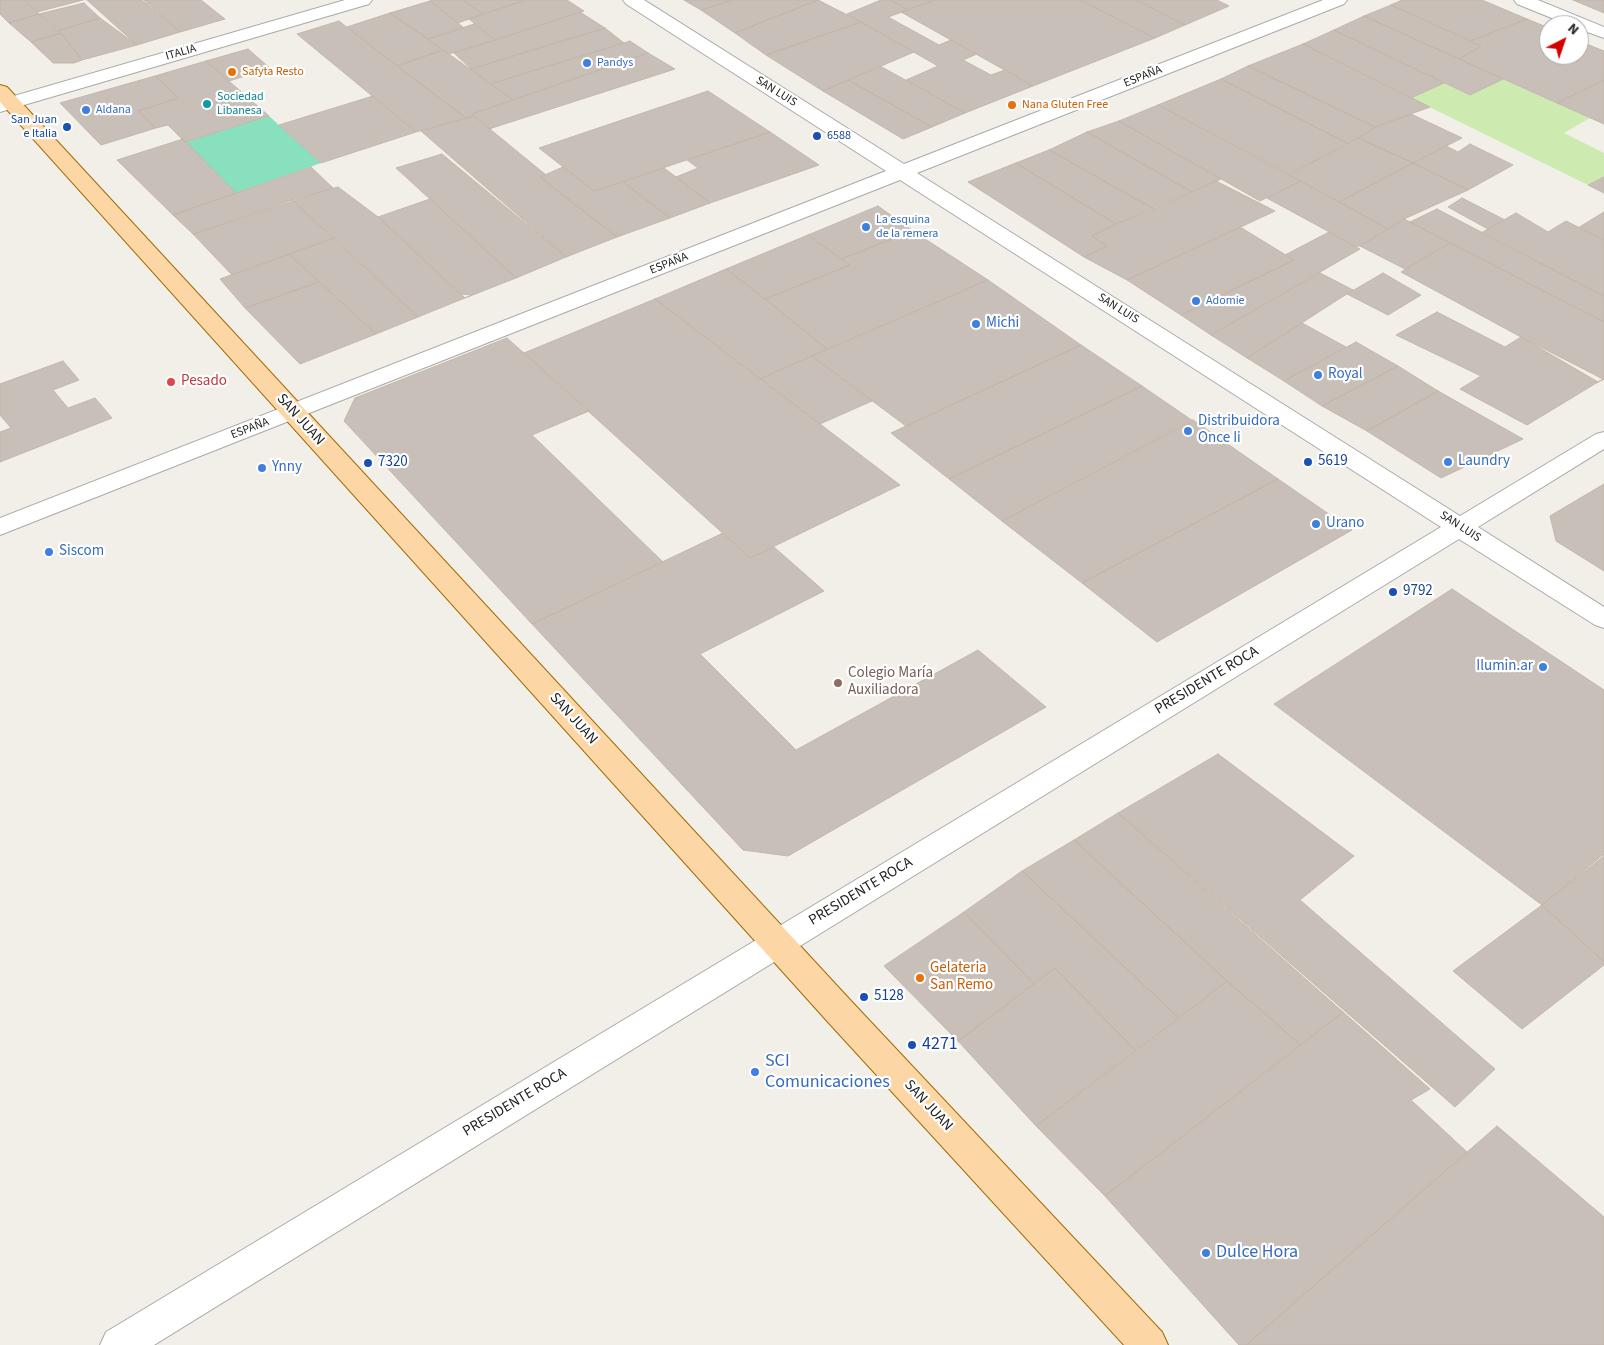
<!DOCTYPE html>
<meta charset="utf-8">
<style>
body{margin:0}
#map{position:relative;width:1604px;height:1345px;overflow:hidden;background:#f2efe9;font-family:"Source Sans 3",sans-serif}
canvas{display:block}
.north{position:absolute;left:1539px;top:15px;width:50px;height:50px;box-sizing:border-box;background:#fff;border:1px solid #a7a7a7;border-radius:50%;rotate:41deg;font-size:14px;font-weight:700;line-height:20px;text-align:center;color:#222}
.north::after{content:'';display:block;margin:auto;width:18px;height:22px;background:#d40000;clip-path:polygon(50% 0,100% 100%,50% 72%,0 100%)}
</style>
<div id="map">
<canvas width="1604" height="1345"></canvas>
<div class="north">N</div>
</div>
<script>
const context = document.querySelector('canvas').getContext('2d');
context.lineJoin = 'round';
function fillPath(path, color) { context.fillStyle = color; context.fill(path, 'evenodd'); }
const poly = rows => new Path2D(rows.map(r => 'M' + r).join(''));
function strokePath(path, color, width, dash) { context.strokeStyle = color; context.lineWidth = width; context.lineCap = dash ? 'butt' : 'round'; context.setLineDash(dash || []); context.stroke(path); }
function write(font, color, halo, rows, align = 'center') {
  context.font = font + ' "Source Sans 3",sans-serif'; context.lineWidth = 4.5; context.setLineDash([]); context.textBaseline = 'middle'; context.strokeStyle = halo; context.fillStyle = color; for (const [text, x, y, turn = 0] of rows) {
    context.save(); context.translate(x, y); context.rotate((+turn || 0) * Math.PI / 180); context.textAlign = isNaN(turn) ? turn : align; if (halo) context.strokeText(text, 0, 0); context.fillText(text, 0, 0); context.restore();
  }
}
fillPath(poly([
 [1503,79,1590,118,1564,133,1604,153,1604,177,1588,185,1411,98,1444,83,1470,95]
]), '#cdebb0');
fillPath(poly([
 [269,116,321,163,236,193,185,142]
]), '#88e0be');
const building = poly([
 [0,0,25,0,39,14,9,23,0,14,0,0],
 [25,0,83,0,37,12,25,0],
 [87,0,142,0,180,32,137,45,87,0],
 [144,0,201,0,225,19,180,32,144,0],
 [434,0,463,0,483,14,458,23,430,1,434,0],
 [463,0,526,0,483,14,463,0],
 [526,0,567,0,584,11,495,40,469,19,526,0],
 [684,0,732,0,701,10,684,0],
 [732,0,818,0,735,33,701,10,732,0],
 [818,0,861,22,766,55,735,33,818,0],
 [881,0,890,0,908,10,888,17,939,45,951,40,977,54,963,60,991,75,1005,70,1033,86,965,113,906,80,938,66,847,14,881,0],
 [890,0,935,0,908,10,890,0],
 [935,0,1080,0,1155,38,1033,86,901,12,935,0],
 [1080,0,1136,0,1185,25,1155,38,1080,0],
 [1136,0,1217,0,1229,6,1185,25,1136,0],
 [1402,0,1482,0,1527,19,1471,41,1391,5,1402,0],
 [1573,0,1604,0,1604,13,1573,0],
 [430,1,458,23,464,28,428,39,390,13,430,1],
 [84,3,100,18,57,31,39,14,84,3],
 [1391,5,1470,41,1481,46,1459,59,1364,16,1391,5],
 [580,12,605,28,471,69,454,53,580,12],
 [390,13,428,39,443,50,397,66,347,27,390,13],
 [39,14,61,33,31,42,9,23,39,14],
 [1364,16,1503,79,1470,95,1334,30,1364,16],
 [100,18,137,45,82,60,61,33,57,31,100,18],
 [1527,19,1549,28,1549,55,1579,55,1579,41,1604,51,1604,80,1557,103,1459,59,1481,46,1470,41,1527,19],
 [339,21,397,66,466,118,416,132,297,34,339,21],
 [861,22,914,52,823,91,766,55,861,22],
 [474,24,495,40,449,54,428,39,474,24],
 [605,28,624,43,490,84,471,69,605,28],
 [1334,30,1444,83,1411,98,1303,44,1334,30],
 [61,33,82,60,74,63,53,63,31,42,61,33],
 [630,41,648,53,513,100,490,84,630,41],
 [1303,44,1430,107,1375,127,1248,66,1303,44],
 [248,49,270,68,229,81,206,61,248,49],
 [443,50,449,54,513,100,472,114,474,116,466,118,397,66,443,50],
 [648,53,675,69,489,129,472,114,648,53],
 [206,61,269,116,185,142,168,125,156,128,138,111,179,98,155,76,206,61],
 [880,66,965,113,932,127,848,80,880,66],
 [1248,66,1375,127,1349,144,1221,79,1248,66],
 [155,76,179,98,138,111,156,128,101,145,60,103,155,76],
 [1221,79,1349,144,1289,174,1158,105,1221,79],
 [848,80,932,127,903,139,823,91,848,80],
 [1604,80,1604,124,1557,103,1604,80],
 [708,91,770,132,594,191,539,148,708,91],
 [373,96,416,132,321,163,279,125,373,96],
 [1158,105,1289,175,1301,181,1260,201,1119,121,1158,105],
 [1411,114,1462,138,1413,163,1358,138,1375,127,1411,114],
 [474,116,546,175,540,177,617,237,566,257,421,131,474,116],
 [1119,121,1221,179,1192,192,1087,132,1119,121],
 [770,132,819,165,710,203,676,177,698,168,687,160,770,132],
 [1087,132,1192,192,1154,209,1049,150,1087,132],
 [1358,138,1413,163,1339,202,1289,175,1358,138],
 [183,139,236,193,173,215,117,160,183,139],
 [1470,144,1513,165,1468,190,1413,163,1446,146,1458,152,1470,144],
 [1049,150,1154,209,1116,224,1016,163,1049,150],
 [442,154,566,257,516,278,396,168,442,154],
 [1016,163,1116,224,1092,236,1107,246,1084,257,968,182,1016,163],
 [1413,163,1468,190,1404,219,1388,229,1339,202,1413,163],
 [311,167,333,188,193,234,173,215,311,167],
 [563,167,594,191,623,182,670,218,617,237,540,177,563,167],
 [664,168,676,177,710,203,670,218,623,182,664,168],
 [1604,177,1604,193,1588,185,1604,177],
 [1216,181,1275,211,1127,280,1084,257,1107,246,1092,236,1116,224,1216,181],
 [1301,181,1339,202,1388,229,1360,246,1355,246,1267,198,1301,181],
 [338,187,378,217,460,294,472,295,418,317,292,200,338,187],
 [1462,198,1505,220,1488,229,1448,207,1462,198],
 [430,199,516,278,465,298,378,217,430,199],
 [292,200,334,238,232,275,193,234,292,200],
 [878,206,913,231,841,259,808,235,878,206],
 [1437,209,1604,296,1604,322,1410,222,1437,209],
 [1604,212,1604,240,1578,228,1604,212],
 [1516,213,1548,232,1566,221,1604,240,1604,296,1481,233,1516,213],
 [1404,219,1410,222,1450,243,1405,269,1360,246,1404,219],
 [1240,227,1294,260,1181,315,1127,280,1240,227],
 [913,231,988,280,827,349,765,299,850,265,841,259,913,231],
 [1329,232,1360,249,1211,335,1181,315,1294,260,1285,255,1329,232],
 [808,235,850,265,765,299,726,269,808,235],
 [334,238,418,317,376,334,289,254,334,238],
 [1450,243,1604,322,1604,379,1598,382,1521,337,1401,272,1450,243],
 [289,254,319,282,245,308,220,279,289,254],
 [726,269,765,299,827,349,760,379,655,299,726,269],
 [1320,273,1353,290,1247,358,1211,335,1320,273],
 [1383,273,1421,295,1388,315,1347,294,1383,273],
 [988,280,1081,345,906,426,812,356,988,280],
 [319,282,376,334,300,364,245,308,319,282],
 [655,299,820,424,900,485,750,558,524,353,655,299],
 [1437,312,1505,347,1521,337,1603,379,1527,425,1460,389,1481,376,1396,335,1437,312],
 [1302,323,1346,347,1284,381,1247,358,1302,323],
 [507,338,589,411,532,435,663,562,532,624,344,421,355,398,507,338],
 [1356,342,1398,366,1322,406,1284,381,1356,342],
 [1081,345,1142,386,949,479,891,433,1081,345],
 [812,356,872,401,820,424,760,379,812,356],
 [63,361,79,380,53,390,68,408,95,398,112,418,0,462,0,432,11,428,0,415,0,384,63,361],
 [1398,366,1438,391,1367,431,1322,406,1398,366],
 [1142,386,1193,421,1002,521,949,479,1142,386],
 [1438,391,1523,439,1441,478,1367,431,1438,391],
 [1193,420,1278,479,1082,583,1002,521,1193,420],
 [1278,479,1352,530,1157,642,1082,583,1278,479],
 [1604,484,1604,571,1556,541,1550,516,1604,484],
 [723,533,750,558,774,547,824,591,700,654,796,750,978,650,1046,707,788,856,743,850,532,624,723,533],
 [1452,589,1604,690,1604,856,1542,905,1274,704,1452,589],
 [1218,754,1354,856,1300,900,1495,1069,1455,1107,1118,813,1218,754],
 [1118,813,1343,1012,1301,1045,1227,981,1074,840,1118,813],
 [1074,840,1227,981,1179,1018,1022,871,1074,840],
 [1604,854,1604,962,1542,905,1604,854],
 [1022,871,1179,1018,1136,1051,1055,968,1034,984,964,912,1022,871],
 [1542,905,1604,962,1604,965,1522,1029,1453,971,1542,905],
 [964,912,1034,984,958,1041,884,966,964,912],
 [1055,968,1136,1051,1036,1126,958,1041,1055,968],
 [1227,981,1301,1045,1105,1196,1036,1126,1227,981],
 [1343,1012,1430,1089,1411,1100,1467,1152,1246,1345,1239,1345,1105,1196,1343,1012],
 [1497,1126,1604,1217,1604,1345,1246,1345,1497,1126]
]);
fillPath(building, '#c7bfb8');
strokePath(building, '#c4b6ab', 1);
const minor = poly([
 [345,0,372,0,369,4,0,112,0,100,345,0],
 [623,0,644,0,904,164,1323,0,1347,0,1344,4,917,173,1460,516,1596,434,1604,432,1604,449,1478,527,1604,607,1604,628,1595,625,1459,539,154,1345,100,1345,106,1332,1441,527,900,180,0,535,0,518,886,171,626,4,623,0],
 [1514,0,1538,0,1604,27,1604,38,1579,29,1579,25,1569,25,1517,4,1514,0]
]);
const major = poly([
 [0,85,7,87,852,1002,1162,1332,1168,1345,1124,1345,828,1022,0,102,0,85]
]);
strokePath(minor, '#a9a9a9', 2);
strokePath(major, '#a06b00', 2);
fillPath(minor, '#fff');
fillPath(major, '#fcd6a4');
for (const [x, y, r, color] of [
 [587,63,5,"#3f7fe0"],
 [232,72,5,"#e8710a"],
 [207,104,5,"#0f9aa8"],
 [1012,105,5,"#e8710a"],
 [86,110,5,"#3f7fe0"],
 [67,127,5,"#1a4fb4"],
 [817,136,5,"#1a4fb4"],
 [866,227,5,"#3f7fe0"],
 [1196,301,5,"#3f7fe0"],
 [976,324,5,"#3f7fe0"],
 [1318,375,5,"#3f7fe0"],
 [171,382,5,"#e0444e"],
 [1188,431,5,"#3f7fe0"],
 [1308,462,5,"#1a4fb4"],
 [1448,462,5,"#3f7fe0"],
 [368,463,5,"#1a4fb4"],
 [262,468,5,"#3f7fe0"],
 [1316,524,5,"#3f7fe0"],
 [49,552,5,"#3f7fe0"],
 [1393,592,5,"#1a4fb4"],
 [1543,667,5,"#3f7fe0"],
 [838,683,5,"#8d6e63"],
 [920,978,5,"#e8710a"],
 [864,997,5,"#1a4fb4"],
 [912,1045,5,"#1a4fb4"],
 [755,1072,5,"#3f7fe0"],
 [1206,1253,5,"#3f7fe0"]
]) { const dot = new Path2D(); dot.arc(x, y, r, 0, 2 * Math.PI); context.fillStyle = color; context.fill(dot); strokePath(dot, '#fff', 2); }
write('12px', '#222', '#fff', [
 ["ITALIA",181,53,-16],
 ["ESPAÑA",1143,77,-22],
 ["SAN LUIS",776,92,32],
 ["ESPAÑA",669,264,-22],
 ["SAN LUIS",1118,309,32],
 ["ESPAÑA",250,429,-21],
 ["SAN LUIS",1460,527,33]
]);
write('12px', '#366cbe', '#fff', [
 ["Pandys",597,63],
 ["Aldana",96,110],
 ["La esquina",876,220],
 ["de la remera",876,234],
 ["Adomie",1206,301]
], 'left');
write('12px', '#c56008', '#fff', [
 ["Safyta Resto",242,72],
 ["Nana Gluten Free",1022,105]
], 'left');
write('12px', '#0d838f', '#fff', [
 ["Sociedad",217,97],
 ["Libanesa",217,111]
], 'left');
write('12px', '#164399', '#fff', [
 ["San Juan",57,120],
 ["e Italia",57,134],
 ["6588",827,136,"left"]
], 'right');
write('15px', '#366cbe', '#fff', [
 ["Michi",986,324],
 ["Royal",1328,375],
 ["Distribuidora",1198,422],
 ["Once Ii",1198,439],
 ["Laundry",1458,462],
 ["Ynny",272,468],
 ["Urano",1326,524],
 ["Siscom",59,552],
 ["Ilumin.ar",1533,667,"right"]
], 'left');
write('15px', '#be3a42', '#fff', [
 ["Pesado",181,382]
], 'left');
write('15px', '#222', '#fff', [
 ["SAN JUAN",300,420,48],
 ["PRESIDENTE ROCA",1207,681,-31],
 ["SAN JUAN",573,719,48],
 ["PRESIDENTE ROCA",861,892,-31],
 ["PRESIDENTE ROCA",515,1103,-31],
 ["SAN JUAN",928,1106,47]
]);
write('15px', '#164399', '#fff', [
 ["5619",1318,462],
 ["7320",378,463],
 ["9792",1403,592],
 ["5128",874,997]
], 'left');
write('15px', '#785e54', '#fff', [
 ["Colegio María",848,674],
 ["Auxiliadora",848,691]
], 'left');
write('15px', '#c56008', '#fff', [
 ["Gelateria",930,969],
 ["San Remo",930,986]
], 'left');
write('18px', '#164399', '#fff', [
 ["4271",922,1045]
], 'left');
write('18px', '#366cbe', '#fff', [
 ["SCI",765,1062],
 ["Comunicaciones",765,1083],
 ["Dulce Hora",1216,1253]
], 'left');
</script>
